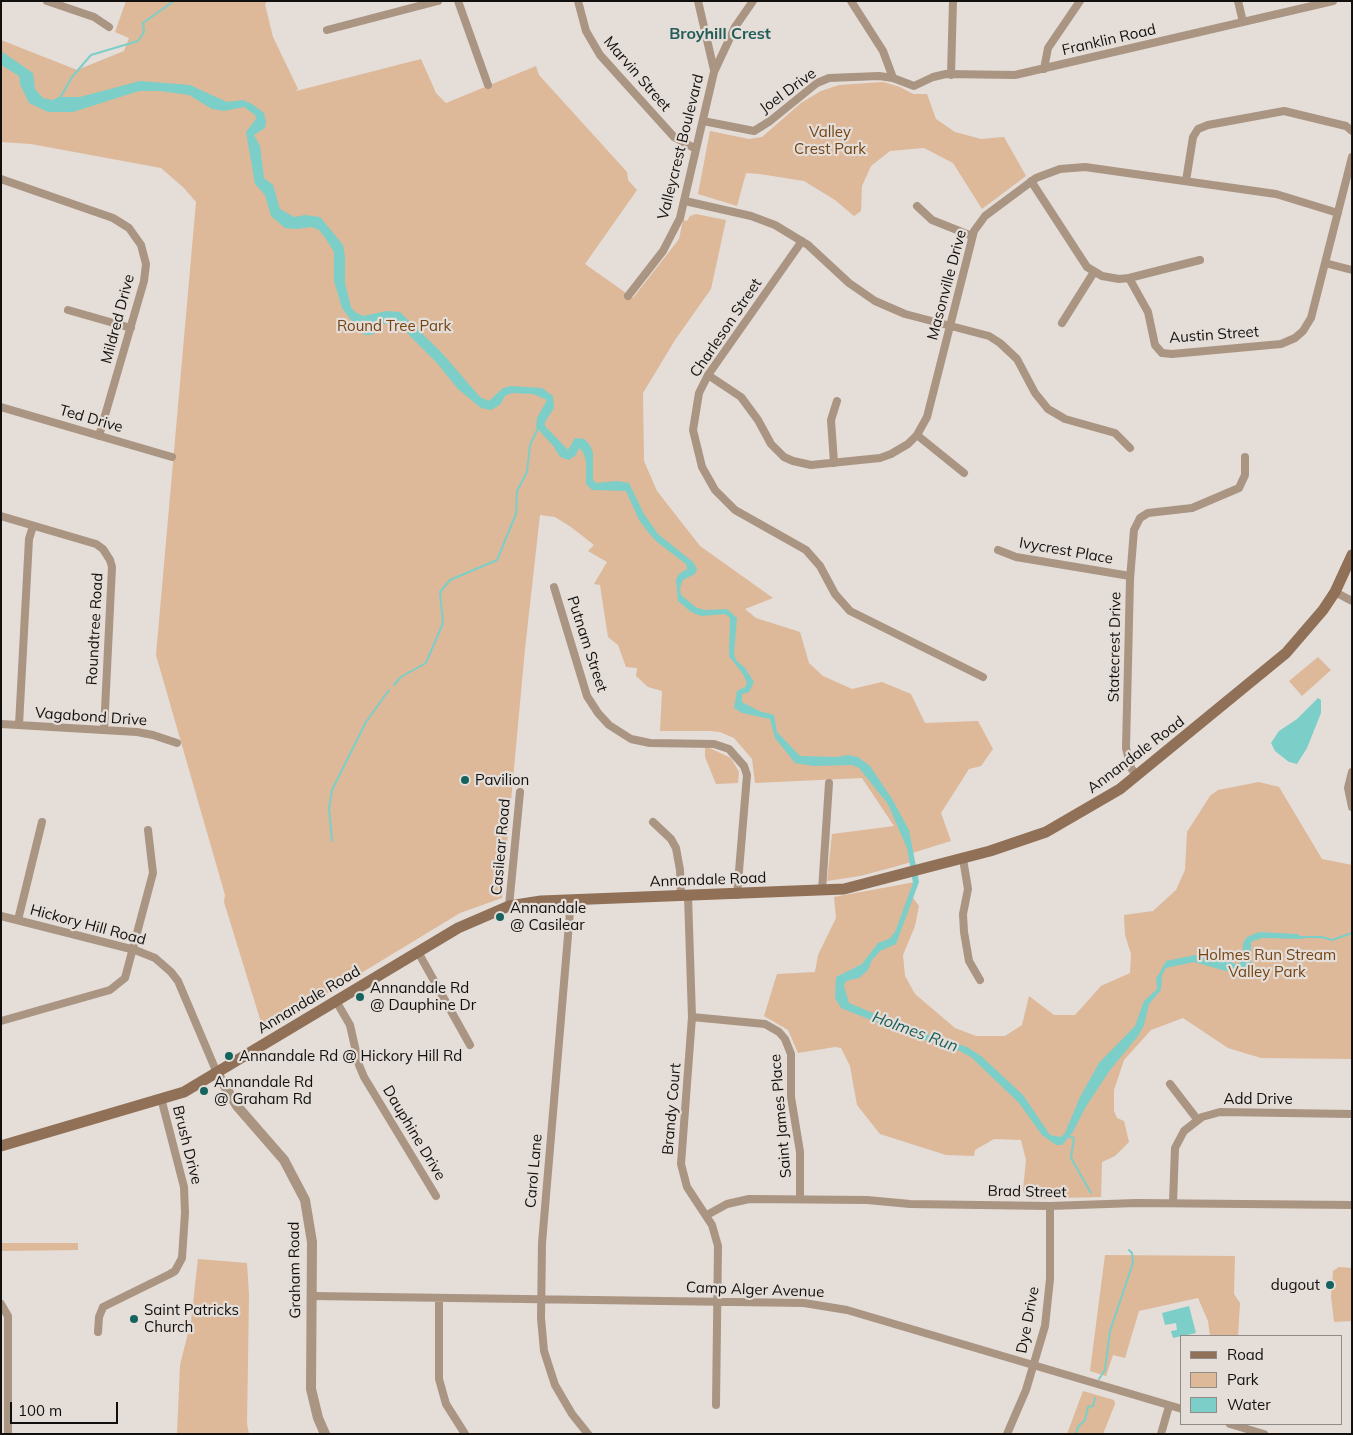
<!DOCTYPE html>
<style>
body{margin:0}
#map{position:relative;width:1353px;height:1435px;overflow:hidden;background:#e4ddd8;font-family:Mulish,sans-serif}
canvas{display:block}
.frame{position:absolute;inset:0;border:2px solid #12100e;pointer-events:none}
.legend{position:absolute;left:1180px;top:1335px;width:162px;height:90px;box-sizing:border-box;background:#e4ddd8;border:1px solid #908b87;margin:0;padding:6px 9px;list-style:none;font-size:15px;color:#12100e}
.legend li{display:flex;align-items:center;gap:10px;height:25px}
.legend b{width:25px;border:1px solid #908b87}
.scale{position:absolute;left:10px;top:1402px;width:108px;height:22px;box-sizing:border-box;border:2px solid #12100e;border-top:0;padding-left:6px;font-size:15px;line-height:18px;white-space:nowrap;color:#12100e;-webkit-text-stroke:4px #e4ddd8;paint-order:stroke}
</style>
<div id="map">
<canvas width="1353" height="1435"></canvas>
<div class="frame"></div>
<ul class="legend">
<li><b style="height:6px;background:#907056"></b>Road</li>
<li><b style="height:14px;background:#ddb899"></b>Park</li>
<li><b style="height:14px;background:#7ccfc8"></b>Water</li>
</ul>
<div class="scale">100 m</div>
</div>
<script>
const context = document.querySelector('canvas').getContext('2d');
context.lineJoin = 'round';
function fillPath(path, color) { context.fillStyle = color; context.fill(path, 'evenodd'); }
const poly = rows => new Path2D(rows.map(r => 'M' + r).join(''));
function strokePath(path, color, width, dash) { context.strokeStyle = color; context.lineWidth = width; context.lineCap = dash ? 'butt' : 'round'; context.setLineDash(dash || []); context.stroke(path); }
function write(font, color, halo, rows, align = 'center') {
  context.font = font + ' Mulish,sans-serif'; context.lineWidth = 4.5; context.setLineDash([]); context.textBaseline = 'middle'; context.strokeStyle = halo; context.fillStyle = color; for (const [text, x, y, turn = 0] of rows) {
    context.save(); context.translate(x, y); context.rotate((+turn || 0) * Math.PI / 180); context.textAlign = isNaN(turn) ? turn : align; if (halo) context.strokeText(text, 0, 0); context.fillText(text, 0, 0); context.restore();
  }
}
fillPath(poly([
 [126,1,268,1,265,4,273,37,298,89,296,91,421,59,436,93,446,103,536,66,539,75,627,172,628,180,637,190,585,264,633,298,679,239,683,220,687,221,690,216,696,214,726,220,711,289,675,340,643,393,644,461,657,491,700,546,773,598,745,609,756,618,800,632,809,663,823,676,852,689,882,682,911,694,925,723,978,721,993,749,981,766,969,769,941,813,951,841,912,853,911,862,894,867,860,876,827,881,832,834,894,826,862,778,755,783,752,759,734,738,720,732,710,731,660,731,662,691,648,687,636,676,637,668,626,667,618,645,608,637,600,585,594,584,607,562,588,551,594,545,571,527,555,517,540,515,525,649,502,898,460,913,264,1032,224,902,225,895,156,655,196,202,184,188,161,168,31,144,1,142,1,40,77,70,124,51,129,38,115,32],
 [883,82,900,87,913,94,927,94,936,119,955,132,981,139,1004,137,1026,176,982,209,953,163,924,148,890,151,871,166,862,186,861,211,854,216,835,200,804,181,760,174,746,173,737,206,698,194,710,131,749,139,762,137,801,103,821,91,839,85],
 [1318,657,1331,670,1302,696,1289,681],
 [705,746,731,758,739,772,738,783,716,784,705,757],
 [1259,782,1279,787,1322,859,1352,865,1352,1059,1261,1058,1228,1048,1183,1018,1151,1030,1124,1060,1114,1090,1114,1111,1117,1118,1124,1121,1129,1142,1115,1156,1102,1162,1101,1197,1027,1199,1023,1190,1026,1160,1021,1140,994,1139,975,1150,974,1156,946,1155,880,1134,857,1105,850,1066,841,1048,835,1047,798,1053,788,1030,764,1016,777,974,815,972,818,955,836,918,834,897,915,882,910,898,913,898,919,906,915,926,903,955,905,976,915,994,955,1028,976,1036,1005,1036,1022,1025,1029,996,1054,1015,1075,1015,1101,986,1130,973,1131,954,1125,935,1124,915,1153,911,1176,890,1185,870,1187,832,1210,796,1218,790],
 [1,1243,78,1243,78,1250,1,1251],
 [1105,1255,1235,1256,1234,1294,1240,1303,1238,1336,1210,1336,1208,1321,1198,1298,1139,1311,1125,1358,1113,1355,1106,1376,1090,1371],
 [198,1259,247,1263,249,1295,247,1424,249,1434,177,1434,180,1365,191,1321],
 [1339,1267,1352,1268,1352,1321,1334,1322,1331,1296,1333,1271],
 [1083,1391,1114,1400,1115,1404,1103,1434,1067,1434]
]), '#ddb899');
fillPath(poly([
 [1,51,33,73,35,89,43,98,52,100,59,97,80,97,140,81,190,85,227,102,243,100,252,104,264,113,266,121,265,128,254,135,260,146,264,178,273,185,280,209,294,217,305,215,320,217,343,245,345,256,345,283,351,307,355,312,363,316,387,311,400,312,442,353,480,397,489,401,503,388,511,386,542,388,553,396,554,408,545,422,545,426,568,450,575,438,584,439,590,445,593,453,593,480,596,483,617,481,629,483,644,514,658,534,693,562,697,569,695,574,683,580,680,588,681,595,697,608,706,610,727,609,737,618,734,654,736,660,745,668,754,682,749,692,742,694,742,702,759,711,774,715,777,732,800,756,837,757,848,755,858,757,870,766,892,799,909,830,919,882,896,944,880,951,872,960,868,970,859,978,846,981,844,986,849,1003,906,1027,967,1047,981,1056,1023,1095,1050,1135,1061,1137,1065,1133,1080,1097,1099,1063,1135,1026,1144,1001,1157,989,1156,979,1166,961,1195,955,1223,958,1235,964,1242,962,1243,943,1247,937,1259,932,1298,934,1303,939,1262,938,1251,942,1251,969,1240,975,1194,962,1166,968,1162,975,1161,990,1149,1004,1144,1025,1138,1036,1110,1070,1085,1108,1073,1132,1062,1145,1056,1145,1042,1135,1019,1103,971,1057,952,1047,916,1038,841,1008,835,998,836,977,862,964,878,943,889,939,895,932,913,883,907,848,888,804,859,768,852,765,814,766,795,763,775,738,770,719,742,713,734,708,737,691,745,687,747,683,743,674,729,656,730,618,725,614,701,616,691,612,678,601,676,579,680,573,687,569,686,564,657,542,648,532,639,520,626,491,592,490,586,484,586,461,583,452,579,448,576,455,569,460,560,457,554,447,536,427,537,418,547,400,533,394,512,393,505,396,500,405,491,410,481,408,458,389,436,362,405,331,395,324,383,324,372,335,364,335,356,327,342,308,334,281,334,252,326,239,319,230,312,227,296,229,285,228,271,216,265,195,255,184,246,132,256,119,255,115,244,107,224,111,212,109,189,95,160,91,139,91,73,112,48,112,29,103,20,84,19,76,1,65],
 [1318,698,1321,700,1321,713,1307,748,1297,764,1289,762,1275,751,1271,743,1279,731,1297,719],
 [1189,1306,1196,1333,1173,1338,1171,1331,1177,1330,1176,1323,1165,1325,1162,1313]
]), '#7ccfc8');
strokePath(poly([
 [60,98,72,77,91,55,138,41,144,32,143,23,174,1],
 [394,685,401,677,426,663,443,623,440,592,450,580,497,560,516,514,517,491,527,472,530,445,538,428],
 [332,841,329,808,332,790,366,722,389,690],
 [1301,937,1322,937,1332,940,1352,933],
 [1069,1137,1074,1138,1071,1158,1091,1193],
 [1099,1379,1105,1370,1110,1331,1133,1263,1132,1253,1129,1250],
 [1076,1434,1078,1427,1085,1420,1088,1407,1093,1406,1095,1398]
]), '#7ccfc8', 2);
strokePath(poly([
 [47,1,94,17,109,27],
 [458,1,488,85],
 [578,1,586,31,600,55,674,137,696,149],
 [698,1,714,70],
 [851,1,883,51,893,78],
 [1238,1,1243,22],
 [327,30,438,1],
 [1044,69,1048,48,1080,1],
 [951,75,953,1],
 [703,121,754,131,770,121,817,83,829,78,879,76,893,78,914,86,933,77,946,74,1015,75,1333,1],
 [1,179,113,218,129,228,141,245,146,264,144,281,99,436],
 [1031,181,1087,267,1102,276,1119,279,1129,278,1148,312,1155,345,1162,353,1172,354,1281,344,1295,338,1303,331,1311,318,1352,157],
 [1186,181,1193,137,1198,129,1208,125,1284,111,1346,126,1352,131],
 [685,201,751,216,775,225,808,245,849,283,875,301,905,314,989,336,1000,343,1017,359,1035,393,1048,409,1065,419,1115,433,1130,448],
 [917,206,932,220,972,236],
 [802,241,708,375,699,393,693,430,702,467,715,490,735,510,806,550,820,566,835,594,850,611,983,677],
 [1325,263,1352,270],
 [1129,278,1200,260],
 [628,296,663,251,680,218,714,72,735,27,753,1],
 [68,310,131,328],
 [1062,323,1094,272],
 [708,375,741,397,758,420,771,444,784,457,793,461,811,465,880,458,891,454,908,444,917,435,927,417,974,231,985,216,1036,178,1060,169,1085,167,1276,194,1338,213],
 [1,407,172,457],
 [917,435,964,473],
 [834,463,831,420,837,401],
 [1,516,96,544,103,549,110,560,112,567,104,730],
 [998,550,1016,557,1130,576],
 [554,587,587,696,598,713,609,725,631,739,650,743,714,744,729,749,744,766,747,775,737,895],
 [1335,592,1352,601],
 [1,724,137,732,153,735,177,743],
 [19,725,29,539,33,526],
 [1352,772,1348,788,1352,807],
 [1137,776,1131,768,1126,748,1130,579,1134,530,1140,518,1148,513,1192,508,1239,488,1245,475,1245,457],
 [653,822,671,839,676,848,680,870,681,896],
 [963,859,968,889,963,914,964,932,969,961,980,980],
 [822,891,829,783],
 [688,896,692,1017,681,1164,687,1187,712,1225,718,1246,716,1405],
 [571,900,542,1243,541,1318,544,1351,555,1385,572,1414,588,1434],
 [509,906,520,792],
 [1,916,135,950,155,958,171,972,178,981,217,1073],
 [18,920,42,822],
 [418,952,470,1045],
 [336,1001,350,1025,359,1065,364,1077,436,1196],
 [692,1017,765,1024,779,1032,785,1039,791,1054,791,1097,800,1152,800,1199],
 [1,1021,110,990,125,978,153,873,148,830],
 [1170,1084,1197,1119],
 [1173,1203,1175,1148,1184,1131,1202,1117,1220,1112,1352,1114],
 [707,1215,727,1204,749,1199,867,1200,910,1204,1050,1206,1136,1203,1352,1205],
 [312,1296,804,1303,847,1310,1182,1409],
 [439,1298,439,1379,446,1404,465,1434],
 [1,1304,8,1316,8,1434],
 [98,1332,99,1317,103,1307,170,1274,175,1271,182,1258,185,1213,184,1187,161,1098],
 [1230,1424,1264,1434],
 [1007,1434,1026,1390,1045,1326,1050,1279,1050,1206],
 [1161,1434,1169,1406]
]), '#aa9482', 8);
strokePath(poly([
 [217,1073,237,1106,284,1160,305,1200,312,1242,311,1389,318,1418,325,1434]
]), '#aa9482', 10);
strokePath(poly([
 [1,1146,184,1092,458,928,509,906,541,901,844,889,990,851,1046,832,1120,789,1286,653,1323,610,1335,592,1352,555]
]), '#907056', 11);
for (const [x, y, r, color] of [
 [465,780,5,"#15635f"],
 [500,917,5,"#15635f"],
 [360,997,5,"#15635f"],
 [229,1056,5,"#15635f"],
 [204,1091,5,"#15635f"],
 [1330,1285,5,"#15635f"],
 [134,1319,5,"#15635f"]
]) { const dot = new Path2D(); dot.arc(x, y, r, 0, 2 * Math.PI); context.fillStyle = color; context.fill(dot); strokePath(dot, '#e4ddd8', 2); }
write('15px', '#12100e', '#e4ddd8', [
 ["Franklin Road",1109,40,-13],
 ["Marvin Street",637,74,49],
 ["Joel Drive",788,91,-36],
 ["Valleycrest Boulevard",681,147,-76],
 ["Masonville Drive",947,285,-75],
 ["Mildred Drive",118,319,-75],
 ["Charleson Street",726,328,-56],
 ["Austin Street",1214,335,-4],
 ["Ted Drive",91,419,16],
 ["Ivycrest Place",1066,551,10],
 ["Roundtree Road",95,629,-87],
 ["Putnam Street",587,644,72],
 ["Statecrest Drive",1115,647,-89],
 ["Vagabond Drive",91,717,4],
 ["Annandale Road",1136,755,-37],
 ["Casilear Road",501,847,-85],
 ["Annandale Road",708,880,-2],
 ["Hickory Hill Road",88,925,15],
 ["Annandale Road",309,1000,-31],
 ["Add Drive",1258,1099],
 ["Brandy Court",672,1109,-85],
 ["Saint James Place",781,1116,-95],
 ["Dauphine Drive",414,1133,59],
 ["Brush Drive",187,1145,76],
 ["Carol Lane",534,1171,-85],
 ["Brad Street",1027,1192,1],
 ["Graham Road",295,1270,-91],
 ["Camp Alger Avenue",755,1290,2],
 ["Dye Drive",1028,1320,-79]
]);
write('15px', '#744414', '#e4ddd8', [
 ["Valley",830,132],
 ["Crest Park",830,149],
 ["Round Tree Park",394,326],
 ["Holmes Run Stream",1267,955],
 ["Valley Park",1267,972]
]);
write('15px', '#12100e', '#e4ddd8', [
 ["Pavilion",475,780],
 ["Annandale",510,908],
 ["@ Casilear",510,925],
 ["Annandale Rd",370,988],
 ["@ Dauphine Dr",370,1005],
 ["Annandale Rd @ Hickory Hill Rd",239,1056],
 ["Annandale Rd",214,1082],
 ["@ Graham Rd",214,1099],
 ["dugout",1320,1285,"right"],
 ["Saint Patricks",144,1310],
 ["Church",144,1327]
], 'left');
write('bold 16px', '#235d59', '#e4ddd8', [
 ["Broyhill Crest",720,34]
]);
write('italic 16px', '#185e5a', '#e4ddd8', [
 ["Holmes Run",915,1032,20]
]);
</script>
